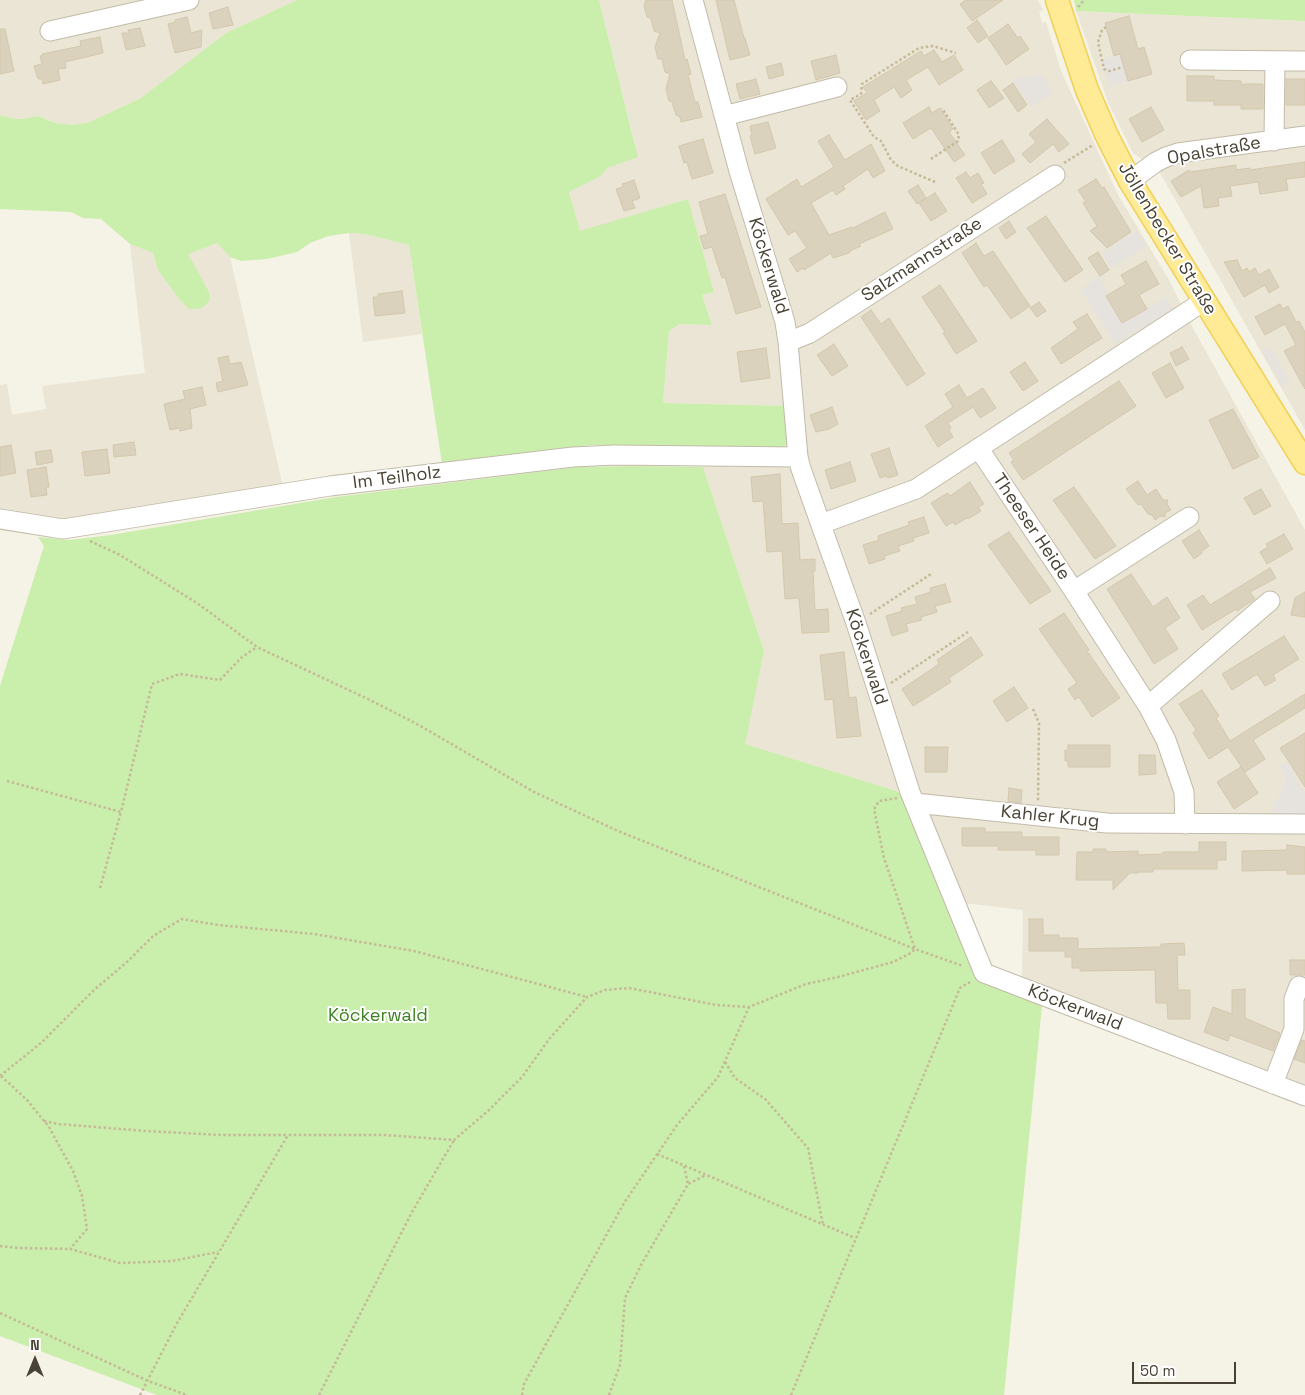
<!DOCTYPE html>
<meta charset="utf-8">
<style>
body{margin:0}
#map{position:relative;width:1305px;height:1395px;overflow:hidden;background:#f5f2e6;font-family:"Space Grotesk",sans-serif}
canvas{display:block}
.north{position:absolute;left:10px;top:1335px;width:50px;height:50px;-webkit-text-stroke:4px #fff;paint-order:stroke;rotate:0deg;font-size:14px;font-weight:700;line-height:20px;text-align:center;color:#494335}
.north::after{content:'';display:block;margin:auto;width:18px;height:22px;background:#494335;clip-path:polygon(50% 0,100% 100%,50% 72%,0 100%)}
.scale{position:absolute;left:1132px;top:1362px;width:104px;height:22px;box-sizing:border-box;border:2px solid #494335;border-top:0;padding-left:6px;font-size:15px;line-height:18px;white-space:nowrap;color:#494335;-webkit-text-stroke:4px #fff;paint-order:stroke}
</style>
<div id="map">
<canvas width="1305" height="1395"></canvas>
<div class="north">N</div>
<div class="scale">50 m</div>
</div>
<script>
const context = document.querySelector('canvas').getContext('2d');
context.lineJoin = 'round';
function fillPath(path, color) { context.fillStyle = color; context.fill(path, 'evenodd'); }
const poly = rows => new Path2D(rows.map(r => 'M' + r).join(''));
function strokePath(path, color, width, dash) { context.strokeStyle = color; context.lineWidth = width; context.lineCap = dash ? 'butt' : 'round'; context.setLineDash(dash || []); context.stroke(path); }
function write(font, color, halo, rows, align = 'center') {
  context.font = font + ' "Space Grotesk",sans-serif'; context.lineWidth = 4; context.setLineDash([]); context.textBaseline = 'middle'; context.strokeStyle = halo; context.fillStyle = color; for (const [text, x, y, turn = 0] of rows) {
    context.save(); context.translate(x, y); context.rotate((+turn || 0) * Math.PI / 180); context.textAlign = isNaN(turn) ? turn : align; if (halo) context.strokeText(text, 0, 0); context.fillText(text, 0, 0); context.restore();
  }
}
fillPath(poly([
 [0,0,297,0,226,33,141,98,90,122,74,125,55,123,38,116,22,119,10,118,0,115],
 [599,0,1038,0,1043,10,1039,12,1042,23,1046,22,1061,71,1118,195,1169,280,1194,330,1305,530,1305,1106,984,983,912,796,744,744,764,651,703,467,704,447,786,406,663,403,669,331,680,324,712,325,702,295,714,292,688,199,580,232,569,192,601,176,607,168,636,147],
 [964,903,1023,910,1022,979,991,967],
 [1076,11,1305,21,1305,430,1159,171,1133,153,1108,102],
 [349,233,365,234,409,245,422,334,363,342],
 [217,243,230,257,284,491,62,527,0,516,0,385,7,384,12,415,46,409,42,386,145,373,130,244,153,253,158,270,179,299,189,309,204,307,210,300,209,292,187,254]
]), '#eae5d4');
fillPath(poly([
 [297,0,599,0,638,157,607,168,601,176,569,192,580,231,688,199,714,292,702,295,712,325,680,324,669,331,663,403,787,406,787,443,784,446,780,448,592,445,442,464,409,245,365,234,349,233,328,236,310,243,297,252,267,259,241,261,230,257,217,243,188,254,209,292,210,300,204,307,197,309,189,309,179,299,158,270,153,253,130,244,101,219,83,218,71,212,0,209,0,115,10,118,22,119,38,116,55,123,74,125,90,122,141,98,226,33],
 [1074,0,1305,0,1305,21,1076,11],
 [633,466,703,467,764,651,745,744,912,796,984,983,1042,1005,1004,1395,157,1395,0,1336,0,686,44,546,38,537,70,540,111,535,336,497,577,467]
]), '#caeeab');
fillPath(poly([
 [1120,54,1128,81,1110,86,1102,59],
 [1041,74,1053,93,1031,107,1013,79],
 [1137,231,1146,246,1111,268,1102,253],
 [1099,277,1109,294,1107,296,1122,323,1166,297,1172,307,1171,310,1116,344,1081,289],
 [1271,348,1291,384,1282,386,1261,350],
 [1287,762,1305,793,1305,815,1279,815,1271,812,1287,780,1279,766]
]), '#e6e3df');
const building = poly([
 [646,0,672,0,685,60,687,59,691,74,688,75,695,102,698,102,702,117,681,122,680,117,676,115,672,102,669,101,666,89,670,74,665,72,662,59,658,59,655,47,660,33,654,31,651,18,647,17,644,6,646,0],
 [716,0,734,0,744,38,745,38,750,55,730,60,716,0],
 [966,0,1003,0,972,21,960,4,966,0],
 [228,7,233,25,213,29,209,13,228,7],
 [1129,16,1138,49,1144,47,1152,74,1128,81,1120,54,1114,56,1105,23,1129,16],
 [187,17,191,33,202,30,201,47,175,53,168,24,175,22,175,20,187,17],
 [977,20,988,36,978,43,967,28,977,20],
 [1008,24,1018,38,1020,36,1029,49,1006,65,988,38,1008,24],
 [140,28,145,46,126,50,122,33,129,33,128,30,140,28],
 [0,29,5,29,14,71,0,74,0,29],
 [100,37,103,53,65,62,66,68,58,69,60,80,43,84,42,79,38,79,34,66,42,64,40,56,42,56,42,54,81,46,80,41,100,37],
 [934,50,942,62,954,55,963,70,939,85,928,67,906,80,912,90,901,98,894,87,874,100,880,111,866,120,854,101,867,93,863,87,921,51,924,56,934,50],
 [836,55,840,73,816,80,811,61,836,55],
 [781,63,784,75,769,79,766,67,781,63],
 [1187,76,1214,76,1214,80,1241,81,1241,84,1263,84,1263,109,1241,109,1241,105,1214,105,1214,101,1187,101,1187,76],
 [756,79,760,94,740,99,736,84,756,79],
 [1286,79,1305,79,1305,105,1286,105,1286,79],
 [991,81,1004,98,989,108,977,90,991,81],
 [1013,83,1027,105,1018,112,1003,90,1013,83],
 [929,107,932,113,940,108,953,129,949,132,965,155,954,162,931,128,913,139,903,123,929,107],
 [1151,107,1164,130,1142,142,1129,119,1151,107],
 [1047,119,1069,144,1059,152,1053,144,1030,163,1022,154,1036,142,1029,134,1047,119],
 [768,122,776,148,755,154,750,136,752,135,750,126,768,122],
 [829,135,845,160,871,144,885,171,873,178,868,169,843,186,845,189,836,195,833,190,811,203,829,235,852,227,853,228,885,212,893,229,859,244,861,246,852,250,849,253,833,258,831,253,804,270,803,268,797,272,789,259,807,248,795,231,788,235,766,199,797,179,801,187,834,167,818,141,829,135],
 [703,139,713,173,692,179,687,162,684,163,679,146,703,139],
 [1002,140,1015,161,994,174,981,153,1002,140],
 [1305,162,1305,177,1286,179,1288,190,1260,194,1258,182,1230,186,1232,196,1218,198,1219,206,1204,208,1201,186,1181,197,1171,181,1189,170,1190,172,1236,165,1236,170,1250,168,1250,170,1305,162],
 [966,172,970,178,978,173,984,183,981,184,987,194,972,203,956,178,966,172],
 [1096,179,1102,188,1104,187,1131,232,1107,248,1090,231,1097,226,1083,203,1086,202,1078,190,1096,179],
 [634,180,640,198,632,201,635,208,624,211,616,189,623,187,622,184,634,180],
 [918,185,926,198,917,204,908,191,918,185],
 [935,193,947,211,931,221,919,203,935,193],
 [725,194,761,307,736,314,725,277,722,278,712,247,704,249,700,236,708,234,699,202,725,194],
 [1046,216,1083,270,1065,282,1027,228,1046,216],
 [1009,221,1016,232,1006,239,999,228,1009,221],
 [976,243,984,256,993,251,1030,306,1011,319,987,285,984,287,962,253,976,243],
 [1098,252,1109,270,1100,276,1088,258,1098,252],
 [1237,260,1242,271,1247,268,1249,272,1255,268,1259,275,1269,269,1279,287,1269,293,1265,285,1244,297,1224,262,1237,260],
 [1146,261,1159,284,1139,295,1147,309,1122,323,1106,296,1126,284,1121,275,1146,261],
 [940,285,977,341,956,354,943,333,945,332,922,297,940,285],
 [402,291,405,313,375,316,373,297,378,297,378,294,402,291],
 [1039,302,1046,311,1037,317,1030,308,1039,302],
 [1280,304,1283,309,1288,306,1296,322,1299,321,1305,332,1305,389,1284,351,1296,345,1285,324,1265,335,1255,317,1280,304],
 [871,310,881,324,889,318,925,374,907,386,861,317,871,310],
 [1087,314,1102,338,1061,364,1051,348,1078,329,1073,322,1087,314],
 [834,344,848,366,832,376,817,355,834,344],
 [1182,347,1189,359,1176,366,1170,353,1182,347],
 [766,348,770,378,741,382,737,352,766,348],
 [228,356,230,364,241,362,248,385,218,392,216,383,223,381,218,358,228,356],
 [1025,362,1038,381,1023,391,1010,372,1025,362],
 [1170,363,1184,388,1166,398,1152,373,1170,363],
 [1119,381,1136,406,1023,480,1011,462,1014,460,1009,453,1119,381],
 [959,385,967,398,983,388,996,408,980,418,973,407,948,423,951,428,949,430,953,437,938,447,925,426,953,407,945,394,959,385],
 [202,387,206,405,190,409,192,428,180,431,179,428,170,430,164,404,185,399,183,391,202,387],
 [832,407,838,424,829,429,816,432,810,415,832,407],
 [1233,409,1259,457,1233,469,1209,420,1233,409],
 [134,442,136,455,114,457,113,445,134,442],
 [11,445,16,473,0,476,0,447,11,445],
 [889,448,898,475,888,478,887,476,880,478,871,454,889,448],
 [107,449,110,473,85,476,82,452,107,449],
 [51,450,53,462,37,465,35,452,51,450],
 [850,462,856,481,831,489,825,470,850,462],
 [46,467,49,487,46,488,47,495,31,497,27,470,46,467],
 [780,474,782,524,798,523,800,560,815,559,815,571,813,571,815,610,828,609,829,632,802,633,799,598,785,599,782,551,767,552,763,501,753,502,751,477,780,474],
 [1138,481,1147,495,1156,489,1163,500,1168,500,1167,504,1171,510,1165,513,1165,517,1160,516,1155,520,1152,515,1148,514,1141,504,1138,505,1126,489,1138,481],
 [970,482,984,504,978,507,981,511,968,519,967,518,955,525,953,522,946,526,931,503,948,493,950,496,970,482],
 [1074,487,1116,546,1095,559,1053,500,1074,487],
 [1261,489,1271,506,1254,515,1244,498,1261,489],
 [924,517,929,533,913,538,914,541,898,546,900,551,884,556,885,559,869,564,863,545,879,540,878,536,909,525,908,522,924,517],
 [1199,530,1209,546,1202,551,1202,553,1194,559,1182,541,1199,530],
 [1009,532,1051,591,1030,604,988,545,1009,532],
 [1284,534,1293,549,1267,564,1260,552,1268,547,1266,544,1284,534],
 [1270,568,1276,578,1250,592,1255,599,1237,611,1236,609,1202,630,1187,605,1203,595,1210,605,1270,568],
 [1131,574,1153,607,1167,597,1180,618,1165,628,1178,649,1154,664,1107,589,1131,574],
 [945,584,951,602,935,606,937,612,921,617,922,620,906,624,908,631,892,636,886,616,902,611,901,608,917,604,915,597,931,592,930,588,945,584],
 [1305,592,1305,617,1291,615,1295,598,1305,592],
 [1064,613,1089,650,1087,651,1120,698,1092,717,1079,697,1075,700,1068,689,1077,683,1039,629,1064,613],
 [1284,636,1299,659,1273,675,1276,680,1265,686,1257,674,1232,690,1222,674,1284,636],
 [971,637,983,655,949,678,951,682,913,706,902,689,939,664,937,660,971,637],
 [844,652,849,698,856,697,861,736,837,738,833,699,825,700,820,655,844,652],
 [1014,687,1028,708,1007,722,993,701,1014,687],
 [1202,690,1219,716,1216,718,1230,741,1305,694,1305,708,1253,740,1265,759,1245,772,1228,747,1209,759,1193,733,1196,730,1179,704,1202,690],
 [1305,733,1305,787,1280,748,1305,733],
 [1068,745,1110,745,1110,767,1068,767,1068,761,1065,761,1065,750,1068,750,1068,745],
 [925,747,948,747,947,772,925,772,925,747],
 [1139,755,1155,755,1156,774,1139,775,1139,755],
 [1241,767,1258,793,1234,809,1217,782,1241,767],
 [1009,788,1022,790,1021,803,1008,801,1009,788],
 [962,828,985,828,985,832,1022,832,1022,837,1059,837,1059,855,1036,855,1036,850,998,850,998,846,962,846,962,828],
 [1199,842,1226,842,1226,860,1217,860,1217,869,1153,869,1153,872,1138,872,1138,873,1130,873,1113,890,1113,880,1076,880,1077,852,1093,852,1093,849,1106,849,1106,852,1138,851,1138,855,1163,854,1163,852,1199,852,1199,842],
 [1287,845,1305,847,1305,874,1287,874,1287,870,1242,871,1242,851,1287,850,1287,845],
 [1029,919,1043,919,1043,935,1059,935,1059,938,1078,938,1078,949,1161,947,1161,944,1184,943,1185,955,1177,955,1178,990,1190,990,1190,1019,1168,1019,1167,1003,1156,1003,1155,970,1080,971,1080,968,1072,968,1072,957,1065,957,1065,951,1029,951,1029,919],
 [1290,960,1305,960,1305,975,1290,975,1290,960],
 [1245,989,1245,1018,1280,1033,1273,1051,1230,1035,1228,1041,1204,1032,1213,1007,1232,1014,1232,990,1245,989],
 [1302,1040,1305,1041,1305,1063,1294,1059,1302,1040]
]);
fillPath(building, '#dbd2bd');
strokePath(building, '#d4c8ad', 1);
const minor = poly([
 [693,0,739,171,785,322,788,342,798,457,801,469,856,623,910,792,984,973,1305,1096],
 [50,31,189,0],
 [1190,60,1305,61],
 [724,116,837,87],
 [1274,141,1275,61],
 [1130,181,1156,162,1166,157,1178,153,1305,136],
 [788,342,810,333,1055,175],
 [979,449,1074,591,1189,517],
 [0,519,63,529,330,486,573,457,615,455,798,457],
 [821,524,916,489,1204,301],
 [1074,591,1148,706,1166,740,1184,792,1185,824],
 [1148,706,1270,601],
 [915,803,1107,823,1305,824],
 [1273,1084,1294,1029,1294,999,1299,986]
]);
const major = poly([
 [1057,0,1087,90,1107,136,1130,181,1305,463]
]);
strokePath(minor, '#c2bba8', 21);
strokePath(major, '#f1d058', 25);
strokePath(poly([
 [1078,7,1084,0],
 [1106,27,1102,30,1098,42,1104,69,1109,71,1123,67],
 [931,159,958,141,959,135,942,108],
 [1064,163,1093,145],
 [935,182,898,166,891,160,881,141,874,137,850,100,861,94,862,84,919,48,933,46,956,53],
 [90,541,120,555,197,603,257,647,370,700,417,724,534,792,618,831,915,949,963,966],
 [870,614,931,574],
 [891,683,968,632],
 [1033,709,1039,723,1038,801],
 [7,781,121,812,152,684,180,674,220,680,242,657,257,647],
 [897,798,879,801,874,809,884,858,915,949],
 [100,888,121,812],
 [725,1062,735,1078,765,1099,808,1148,823,1225],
 [0,1076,41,1043,94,990,128,961,153,936,182,919,218,925,314,934,414,951,587,997],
 [1,1076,27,1100,49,1127,73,1171,82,1196,87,1229,70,1249],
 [44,1121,59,1124,146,1131,221,1135,288,1135],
 [657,1154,855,1238],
 [684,1166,688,1184],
 [0,1246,18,1248,70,1249,120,1263,172,1261,218,1252],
 [0,1313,148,1381,187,1395],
 [140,1395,176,1325,288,1135,386,1135,454,1140,489,1110,522,1077,550,1038,587,997,605,990,629,988,716,1005,749,1007,806,984,838,977,893,962,911,953,915,949],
 [319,1395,412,1212,454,1140],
 [522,1395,524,1384,624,1203,677,1125,718,1077,749,1007],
 [609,1395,620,1365,625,1298,641,1265,688,1184,706,1175],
 [791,1395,960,988,970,982]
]), '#c5b997', 2.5, [2.5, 2.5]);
strokePath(minor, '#fff', 19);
strokePath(major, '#ffea95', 22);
write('18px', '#494335', '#fff', [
 ["Opalstraße",1214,151,-10],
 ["Jöllenbecker Straße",1167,239,59],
 ["Salzmannstraße",922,260,-33],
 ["Köckerwald",768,266,73],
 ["Im Teilholz",397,478,-7],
 ["Theeser Heide",1031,527,56],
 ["Köckerwald",866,657,72],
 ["Kahler Krug",1050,817,6],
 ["Köckerwald",1075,1008,21]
]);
write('18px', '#3d8221', '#fff', [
 ["Köckerwald",378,1016]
]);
</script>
